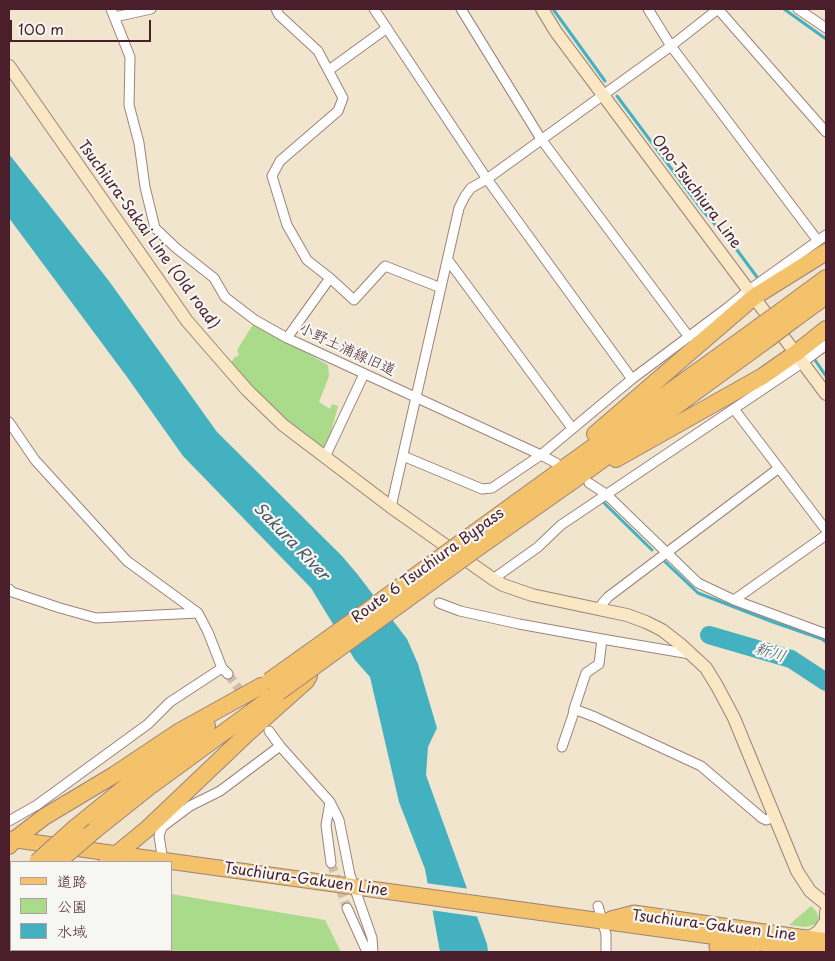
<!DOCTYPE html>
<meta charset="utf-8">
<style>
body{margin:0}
#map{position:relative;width:835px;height:961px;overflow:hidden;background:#f1e5cd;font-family:"Playpen Sans","Klee One",sans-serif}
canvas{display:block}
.frame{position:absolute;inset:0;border:10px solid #4a1f2b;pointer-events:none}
.legend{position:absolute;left:10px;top:861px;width:162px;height:90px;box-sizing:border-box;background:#f6f6f2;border:1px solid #b1a0a2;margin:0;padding:6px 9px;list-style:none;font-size:15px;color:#4a1f2b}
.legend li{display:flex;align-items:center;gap:10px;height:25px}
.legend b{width:25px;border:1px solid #b1a0a2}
.scale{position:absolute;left:10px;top:20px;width:141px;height:22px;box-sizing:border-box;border:2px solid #4a1f2b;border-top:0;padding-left:6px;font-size:15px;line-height:18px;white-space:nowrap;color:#4a1f2b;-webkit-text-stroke:4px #f6f6f2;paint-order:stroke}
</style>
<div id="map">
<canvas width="835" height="961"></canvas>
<div class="frame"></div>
<ul class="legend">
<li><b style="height:6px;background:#f3c26a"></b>道路</li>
<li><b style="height:14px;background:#a9db8a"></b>公園</li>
<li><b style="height:14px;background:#44b1c1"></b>水域</li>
</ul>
<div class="scale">100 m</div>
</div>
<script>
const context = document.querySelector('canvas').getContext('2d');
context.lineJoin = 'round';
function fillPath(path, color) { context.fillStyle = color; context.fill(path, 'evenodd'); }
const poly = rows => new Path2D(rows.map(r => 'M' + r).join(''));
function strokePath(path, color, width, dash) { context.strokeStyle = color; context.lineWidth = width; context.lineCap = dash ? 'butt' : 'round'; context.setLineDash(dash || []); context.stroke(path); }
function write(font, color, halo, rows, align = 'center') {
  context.font = font + ' "Playpen Sans","Klee One",sans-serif'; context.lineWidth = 4.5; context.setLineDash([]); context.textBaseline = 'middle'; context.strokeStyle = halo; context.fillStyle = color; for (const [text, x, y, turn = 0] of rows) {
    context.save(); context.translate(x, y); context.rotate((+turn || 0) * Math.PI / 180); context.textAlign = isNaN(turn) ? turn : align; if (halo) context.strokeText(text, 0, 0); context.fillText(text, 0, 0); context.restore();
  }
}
fillPath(poly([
 [254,323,328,365,329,376,319,402,330,409,332,404,338,406,325,454,285,423,230,364,234,358,239,355,237,350],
 [171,894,325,920,341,952,44,952,42,950,171,950],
 [811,906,816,911,819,918,816,924,806,927,789,925]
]), '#a9db8a');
fillPath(poly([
 [9,154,109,281,217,432,342,556,358,575,407,639,418,664,437,728,428,747,426,775,487,944,488,952,440,952,425,869,399,802,370,677,355,660,311,588,183,456,127,377,9,218]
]), '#44b1c1');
fillPath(poly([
 [425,883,470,889,480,917,430,910]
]), '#f1e5cd');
strokePath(poly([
 [553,9,605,81],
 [784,9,826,39],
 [617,96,703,211,734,246,757,277],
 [815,360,826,376],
 [601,500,652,550],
 [662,559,698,593,773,622,822,639,826,642]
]), '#44b1c1', 3);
strokePath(poly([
 [709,635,791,659,826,682]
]), '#44b1c1', 18);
strokePath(poly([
 [228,674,256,712],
 [331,863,347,908]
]), '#d0bdad', 9, [9, 4.5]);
const street = poly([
 [111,9,130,57,129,105,139,143,145,187,155,228,176,248,214,278,225,297,255,320,287,338],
 [276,9,279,15,318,51,343,98,338,111,280,161,272,176,287,225,307,260,330,278,287,338,541,455,556,463],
 [374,9,487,179,632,379],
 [461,9,541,139,689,337],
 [648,9,671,46,818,241],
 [718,9,826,132],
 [798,9,826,28],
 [115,17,151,9],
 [329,70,387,28],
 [448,260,572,428],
 [330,278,354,300,385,266,441,288],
 [734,409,826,530],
 [9,422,35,460,127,561,198,613,208,632,222,668,228,674],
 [403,456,482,489,492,488,541,455,632,379,727,308,749,290,826,235],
 [325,457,364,374],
 [589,483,606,494,698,583,734,600,826,634],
 [391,507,459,208,465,196,471,188,487,179,671,46,718,9],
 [493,579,538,547,561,525,802,363,826,345],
 [9,589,12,592,60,608,96,618,198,613],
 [734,600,826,535],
 [439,603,460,611,519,624,602,639,690,654],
 [598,609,608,597,779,468],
 [574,709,595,717,701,766,762,818,766,820,774,817],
 [269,731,280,746,330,802,339,820,350,875,372,938,373,952],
 [562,747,573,715,574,709,586,673,599,664,602,639],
 [330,802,326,825,331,863],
 [9,821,37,805,148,724,170,702,222,668],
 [163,861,159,836,162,827,190,806,220,791,280,746],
 [598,906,606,934,606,952],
 [347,908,367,952],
 [26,952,28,950]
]);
const secondary = poly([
 [542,9,556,32,826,394],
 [9,66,187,321,247,390,283,425,391,507,493,579,503,585,532,595,598,609,627,615,646,622,662,630,680,644,706,668,717,686,734,718,797,871,810,891,826,904],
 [803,937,812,936,819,931,826,921,826,912]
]);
const primary = poly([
 [9,839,826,952],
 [611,919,634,913,826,941],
 [717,947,752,952]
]);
const highway = poly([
 [784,309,826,278],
 [793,320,826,296],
 [595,434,754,297,826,252],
 [616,459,763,376,796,353,826,329],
 [463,541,759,327],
 [472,552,584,473,768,339],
 [76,827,134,780,207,726],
 [95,830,149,787,279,692],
 [9,846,14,840,44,817,114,775,180,731,261,686],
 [107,862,147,829,250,731,306,681,309,676],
 [9,891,11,888],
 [9,911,11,908],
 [9,937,11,935]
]);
strokePath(street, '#9e827c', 11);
strokePath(secondary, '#9e827c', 14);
strokePath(primary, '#9e827c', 17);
strokePath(highway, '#9e827c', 18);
strokePath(street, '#fff', 9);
strokePath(secondary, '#fae7c3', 12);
strokePath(primary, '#f3c26a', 15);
strokePath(highway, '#f3c26a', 16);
const highwayBridge = poly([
 [759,327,784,309],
 [768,339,793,320],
 [269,681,367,611,463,541],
 [279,692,472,552],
 [37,862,76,827],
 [58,862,95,830]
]);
strokePath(highwayBridge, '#9e827c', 18, []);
strokePath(highwayBridge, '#f3c26a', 16);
write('15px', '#4a1f2b', '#f6f6f2', [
 ["Ono-Tsuchiura Line",696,192,53],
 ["Tsuchiura-Sakai Line (Old road)",148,235,54],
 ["小野土浦線旧道",347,350,25],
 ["Route 6 Tsuchiura Bypass",428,566,-36],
 ["Tsuchiura-Gakuen Line",306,880,8],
 ["Tsuchiura-Gakuen Line",714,926,7]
]);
write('italic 16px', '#485967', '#f6f6f2', [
 ["Sakura River",291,542,46],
 ["新川",770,653,17]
]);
</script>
